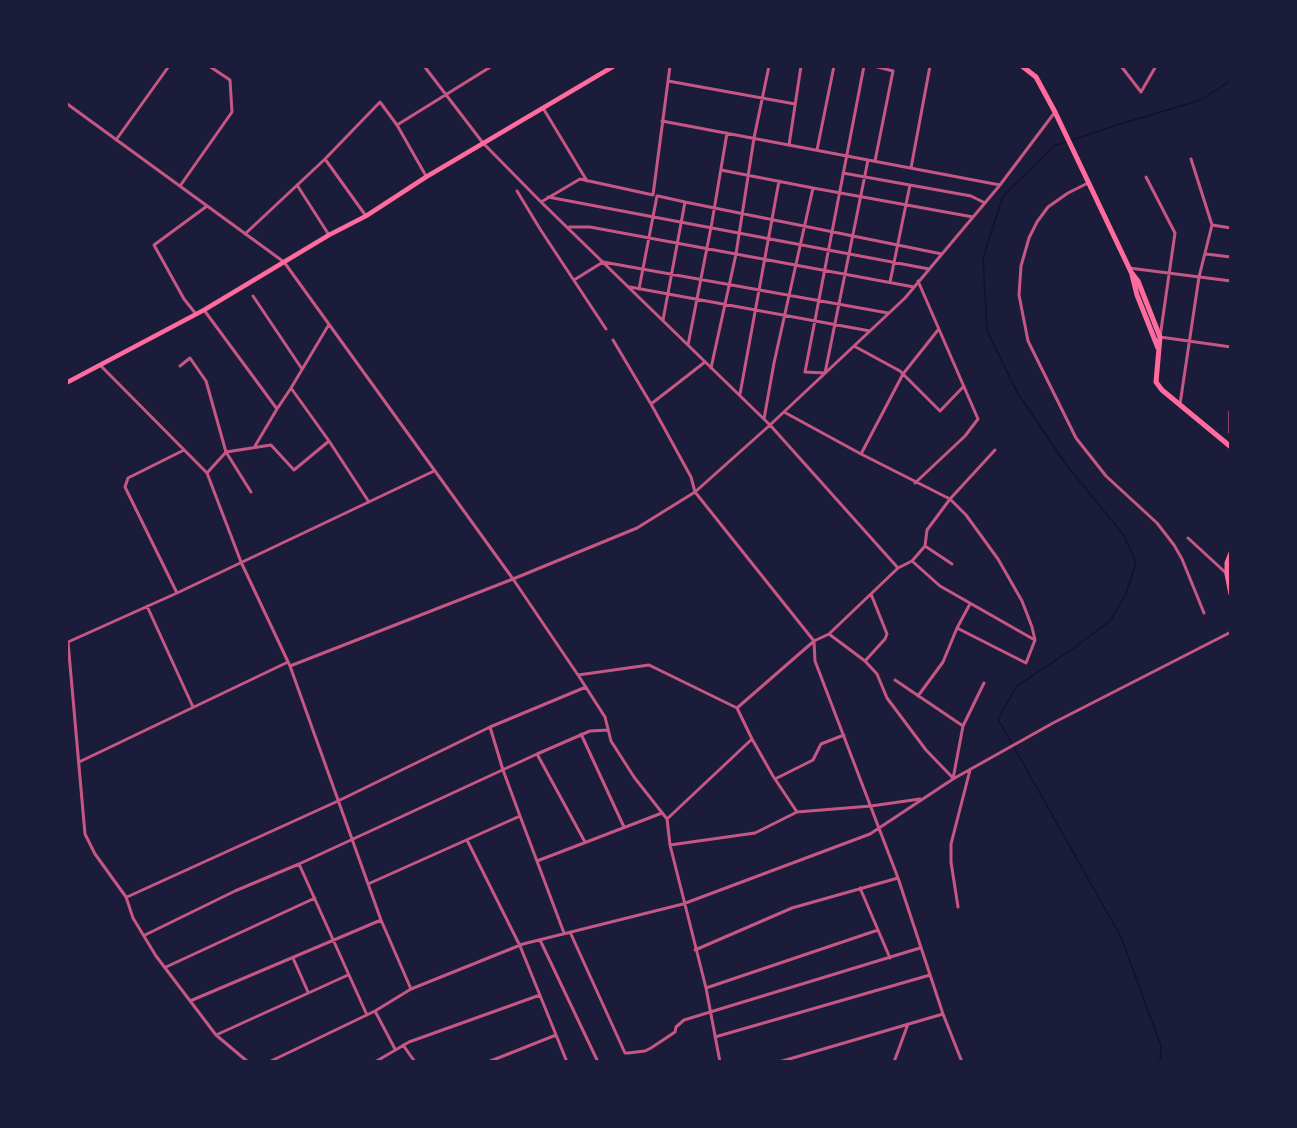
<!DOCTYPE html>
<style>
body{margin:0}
#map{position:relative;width:1297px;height:1128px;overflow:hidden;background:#1b1b3a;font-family:"Alegreya Sans",sans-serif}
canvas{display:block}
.frame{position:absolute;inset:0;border:68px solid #1b1b3a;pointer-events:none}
</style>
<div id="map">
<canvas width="1297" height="1128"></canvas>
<div class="frame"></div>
</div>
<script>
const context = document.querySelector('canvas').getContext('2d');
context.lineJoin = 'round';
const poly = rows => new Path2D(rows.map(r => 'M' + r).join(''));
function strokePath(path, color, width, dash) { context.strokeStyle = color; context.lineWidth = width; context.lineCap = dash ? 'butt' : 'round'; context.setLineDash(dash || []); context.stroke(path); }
strokePath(poly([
 [1070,141,1117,125,1201,100,1231,80],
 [1066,142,1054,146,1003,196,983,258,987,331,1018,394,1068,467,1123,534,1136,562,1126,594,1110,621,1071,650,1017,686,998,719,1121,937,1161,1046,1160,1062]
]), '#12122b', 1.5);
strokePath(poly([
 [424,66,483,143,541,202,770,425,898,568,829,634,814,641,737,708],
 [864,66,805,372,825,373,868,160],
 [874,66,893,71,875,161],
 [1121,66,1141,92,1156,66],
 [668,81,795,104],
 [66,103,284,262,513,579,578,675,649,665,737,708,752,739,667,819],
 [543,108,587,181],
 [662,121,1000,185],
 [397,125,492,66],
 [116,140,169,66],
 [789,145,801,66],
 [817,150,834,66],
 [325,159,366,216],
 [911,168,930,66],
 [721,170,813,188,774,363,764,419],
 [843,173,971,196,985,203],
 [1146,177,1175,233,1160,337,1231,347],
 [1088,183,1068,193,1048,207,1037,222,1029,238,1021,266,1019,295,1028,341,1076,438,1106,476,1157,523,1174,545,1182,559,1204,613],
 [297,185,329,235],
 [180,186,232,112,230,80,209,66],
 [813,188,973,217],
 [517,191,540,229,606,329],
 [658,196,685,202],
 [548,197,929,269],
 [541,202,580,179,653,195,670,66],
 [1212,225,1231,228],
 [569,227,590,227,914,287],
 [245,234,325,159,380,102,397,125,426,176],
 [1206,254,1231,257],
 [1129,268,1231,281],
 [574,280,603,262,888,313],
 [890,282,910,185],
 [630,287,870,331],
 [639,289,657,196],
 [253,296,302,369],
 [204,310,277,409,255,446],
 [196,314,184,299,154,245,207,206],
 [663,320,685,202,942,254],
 [938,330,903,374,861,454,950,499,995,450],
 [613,340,651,404,691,477,695,492,814,641,815,661,898,878,943,1014,962,1062],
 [688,345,712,222,727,133],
 [854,346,900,371,940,411,964,386],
 [101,366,207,473,241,562,290,666,381,920,411,989],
 [180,366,190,358,206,381,226,452,251,492],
 [711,368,736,254,754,138,769,66],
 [740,394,779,181],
 [651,404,705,362],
 [1180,404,1199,277,1212,225,1191,159],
 [277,409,291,388],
 [784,412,861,454],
 [329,441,369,502],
 [207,473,226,452,271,445,294,470,329,441,291,388,328,326],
 [915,483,965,436,978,419,918,281],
 [1188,538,1226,573],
 [925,546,952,564],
 [912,561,940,586,1033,639],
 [898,568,912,561,925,546,927,530,950,499,966,515,998,559,1022,601,1032,627,1035,640,1026,663,957,628],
 [177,593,125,487,128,478,184,450],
 [147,606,193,707],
 [829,634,865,661,877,674,887,698,926,750,953,778],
 [865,661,885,639,887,634,871,594],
 [290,666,513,579,637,528,695,492,770,425,905,298,1000,185,1055,112],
 [578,675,605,717,611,741,634,777,667,819,670,845,706,988,720,1062],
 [895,680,963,726],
 [918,696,943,662,957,628,970,604],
 [490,727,503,770,520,816],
 [581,734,624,827],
 [537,754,585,842],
 [79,762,288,662],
 [775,779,813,760,821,744,844,735],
 [953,779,963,726,984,683],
 [797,812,871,806,920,799],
 [467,840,520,946,567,1062],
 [670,845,755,833,797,812,773,776,752,739],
 [537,861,662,813],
 [299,864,367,1015],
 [368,884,520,816,564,933],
 [860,888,890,958],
 [127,897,338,801,490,727,586,687],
 [958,907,951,862,951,844,970,770],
 [570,932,625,1053,628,1053,645,1051,651,1048,675,1032,676,1027,684,1020,920,948],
 [145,935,235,891,299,864,537,754,590,731,608,730],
 [540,940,598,1062],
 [695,950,792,908,898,878],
 [293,958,308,992],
 [166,967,315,898],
 [706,988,878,930],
 [190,1001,381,920],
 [375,1011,395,1049],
 [216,1035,348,975],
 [715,1037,930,975],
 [403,1045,415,1062],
 [248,1062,216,1035,156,956,133,918,126,897,95,854,85,834,68,642,177,593,434,471],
 [269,1062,375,1011,411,989,523,944,683,904,870,834,953,779,1053,723,1231,632],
 [375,1062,409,1042,540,995],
 [488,1062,556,1035],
 [779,1062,943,1014],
 [894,1062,908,1024]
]), '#c65784', 3);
strokePath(poly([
 [66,383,204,310,329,235,366,216,426,177,614,66]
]), '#ff6b9d', 4.5);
strokePath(poly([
 [1022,66,1036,77,1055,112,1131,272,1138,281,1160,337,1156,382,1162,390,1231,447],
 [1132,275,1137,295,1158,348],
 [1231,412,1231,432],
 [1231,553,1227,563,1227,574,1231,594]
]), '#ff6b9d', 5);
</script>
